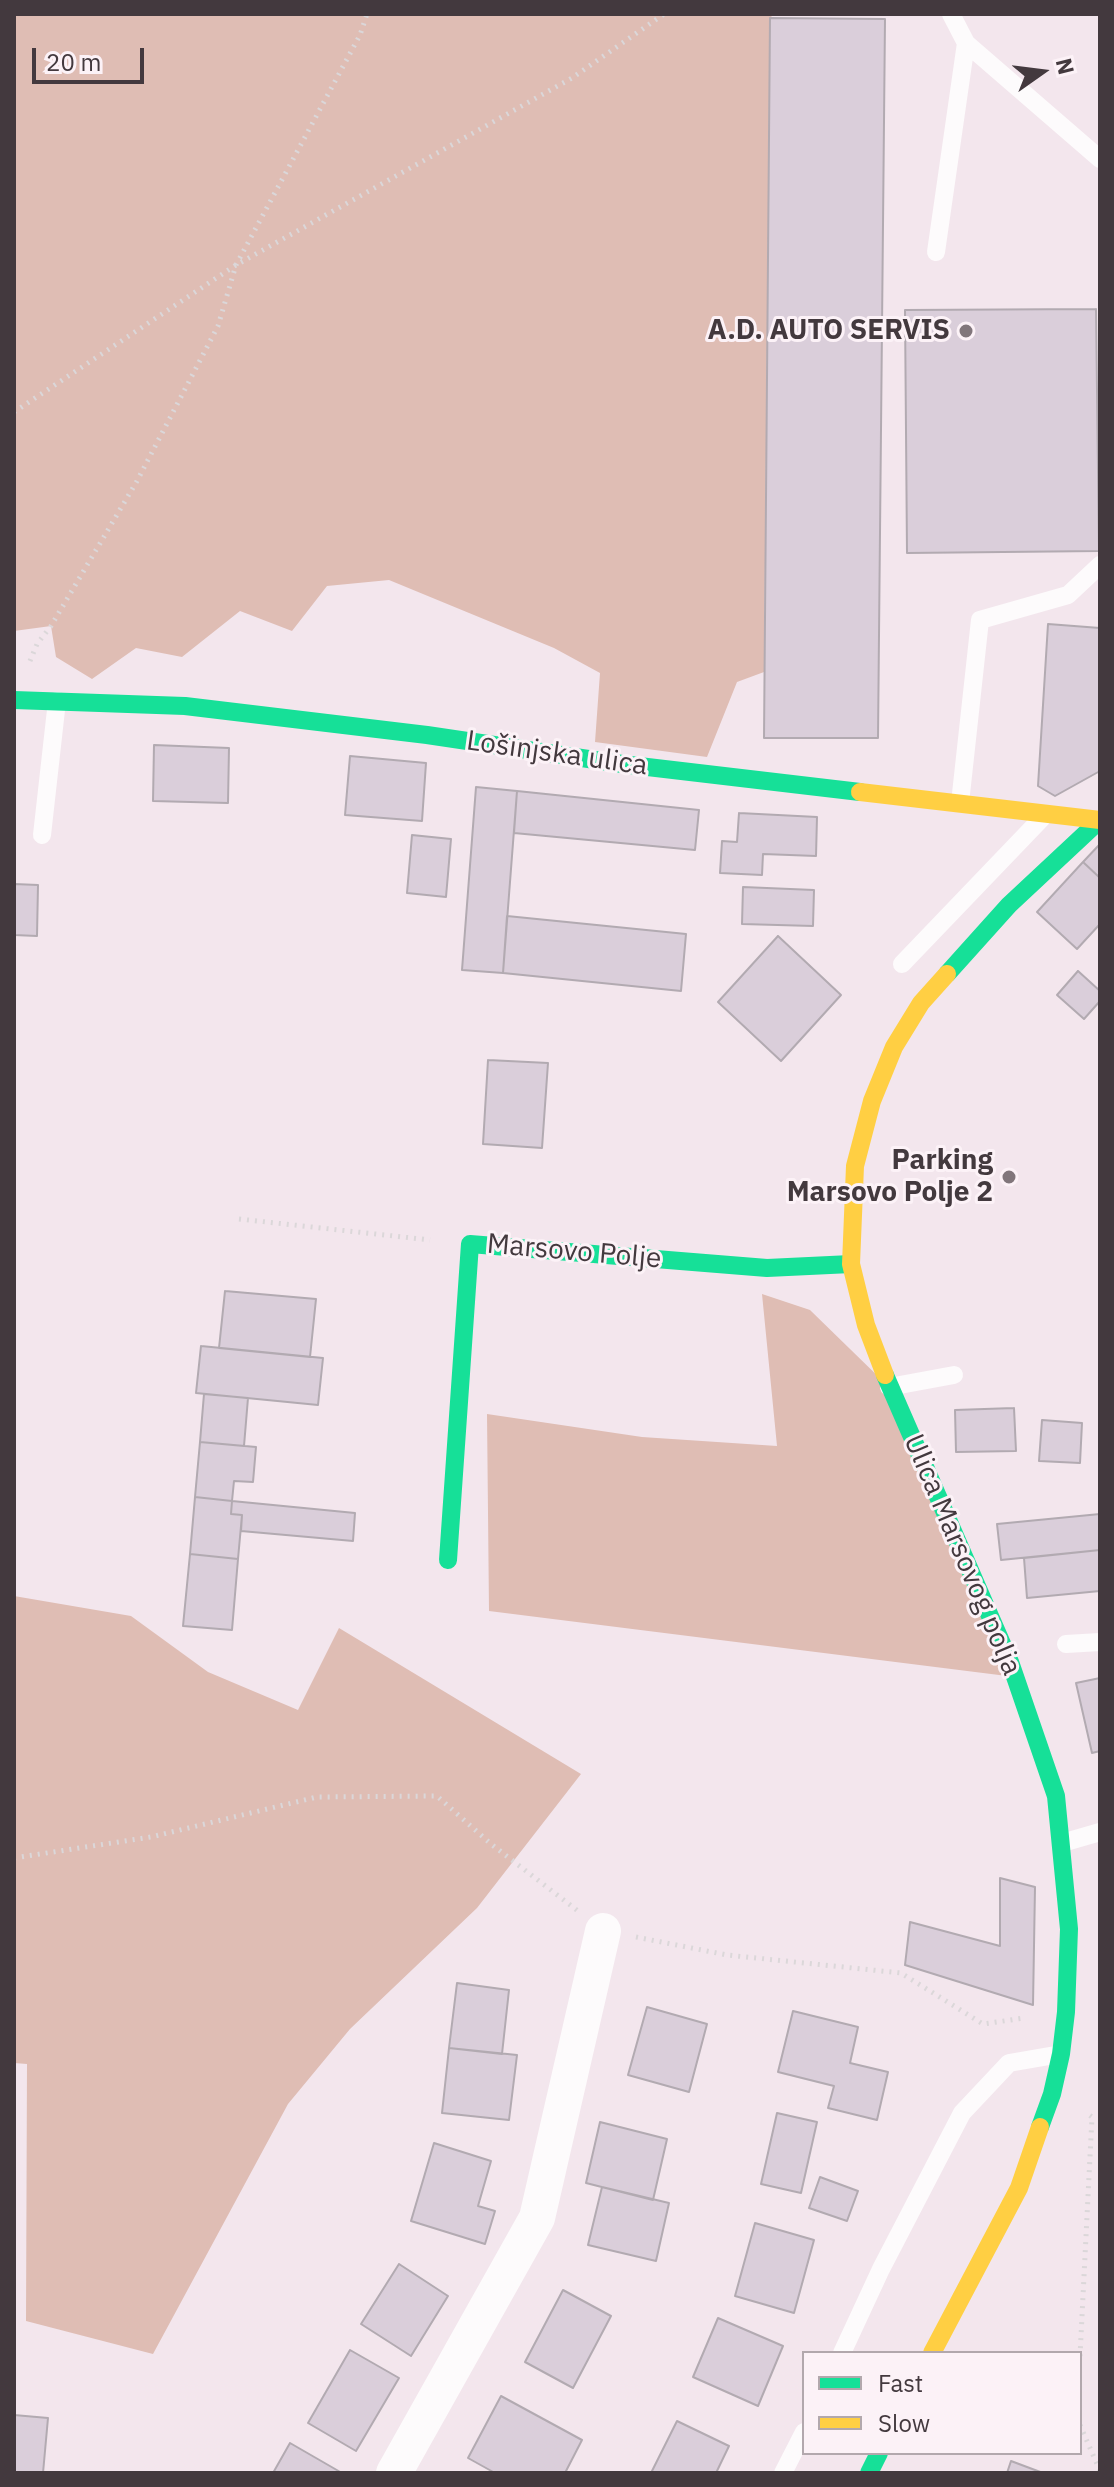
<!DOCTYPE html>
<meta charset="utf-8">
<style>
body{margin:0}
#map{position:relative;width:1114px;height:2487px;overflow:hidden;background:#f3e6ed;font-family:"IBM Plex Sans",sans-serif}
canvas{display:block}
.frame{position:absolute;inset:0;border:16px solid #43393e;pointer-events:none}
.legend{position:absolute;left:802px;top:2351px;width:280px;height:104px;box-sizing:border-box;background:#fcf2f7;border:2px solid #b2a8ad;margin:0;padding:10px 14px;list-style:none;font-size:24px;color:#43393e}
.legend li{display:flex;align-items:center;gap:16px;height:40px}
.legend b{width:40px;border:2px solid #b2a8ad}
.north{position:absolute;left:1002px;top:32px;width:80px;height:80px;-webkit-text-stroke:6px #fcf2f7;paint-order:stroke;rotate:76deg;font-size:22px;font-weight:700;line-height:32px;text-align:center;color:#43393e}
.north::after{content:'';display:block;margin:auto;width:28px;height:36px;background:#43393e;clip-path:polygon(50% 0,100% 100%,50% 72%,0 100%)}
.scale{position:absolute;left:32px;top:48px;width:112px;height:36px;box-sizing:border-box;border:4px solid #43393e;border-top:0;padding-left:10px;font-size:24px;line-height:28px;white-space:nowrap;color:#43393e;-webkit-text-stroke:6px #fcf2f7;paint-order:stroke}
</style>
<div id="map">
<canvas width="1114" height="2487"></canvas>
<div class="frame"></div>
<ul class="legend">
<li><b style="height:10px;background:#16e098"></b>Fast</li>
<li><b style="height:10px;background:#ffcf43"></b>Slow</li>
</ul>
<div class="north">N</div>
<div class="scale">20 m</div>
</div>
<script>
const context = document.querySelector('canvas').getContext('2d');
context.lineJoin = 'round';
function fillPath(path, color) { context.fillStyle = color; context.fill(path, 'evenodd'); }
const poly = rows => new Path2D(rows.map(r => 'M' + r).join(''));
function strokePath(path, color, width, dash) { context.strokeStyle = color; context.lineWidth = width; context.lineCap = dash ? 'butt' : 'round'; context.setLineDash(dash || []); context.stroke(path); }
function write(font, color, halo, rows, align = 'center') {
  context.font = font + ' "IBM Plex Sans",sans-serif'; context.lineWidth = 6; context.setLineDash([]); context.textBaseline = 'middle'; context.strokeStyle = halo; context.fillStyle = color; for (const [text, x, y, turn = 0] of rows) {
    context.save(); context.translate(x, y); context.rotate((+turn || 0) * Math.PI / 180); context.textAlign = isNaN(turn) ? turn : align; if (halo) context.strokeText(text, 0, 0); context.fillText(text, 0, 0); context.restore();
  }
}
fillPath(poly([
 [14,14,774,14,770,18,764,672,737,682,707,757,595,742,600,673,554,648,389,580,327,586,292,631,240,611,182,657,136,648,92,679,56,657,51,626,14,631],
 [762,1294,810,1310,889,1387,1015,1677,489,1611,487,1414,642,1437,777,1446],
 [14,1596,131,1616,208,1672,298,1710,339,1628,581,1774,477,1908,350,2029,288,2104,153,2354,26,2321,27,2064,14,2063]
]), '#dfbdb4');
const building = poly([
 [770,18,885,19,878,738,764,738,770,18],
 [1096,309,1099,551,907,553,905,310,1096,309],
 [1048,624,1100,628,1100,771,1055,796,1038,786,1048,624],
 [154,745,229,748,228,803,153,801,154,745],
 [350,756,426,763,422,821,345,815,350,756],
 [476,787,517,791,503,973,462,970,476,787],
 [517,791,699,810,695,850,514,833,517,791],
 [739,813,817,817,816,856,763,854,762,875,720,873,722,841,737,842,739,813],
 [412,835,451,839,446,897,407,893,412,835],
 [1100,844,1100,878,1083,862,1100,844],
 [1083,862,1100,878,1100,924,1077,949,1037,912,1083,862],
 [14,884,38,885,37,936,14,935,14,884],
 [743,887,814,890,813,926,742,924,743,887],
 [507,916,686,934,681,991,503,973,507,916],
 [778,936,841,995,781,1061,718,1002,778,936],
 [1078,971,1100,991,1100,1001,1084,1019,1057,995,1078,971],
 [488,1060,548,1063,542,1148,483,1144,488,1060],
 [225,1291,316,1299,310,1357,219,1348,225,1291],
 [201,1346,323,1358,318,1405,196,1393,201,1346],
 [204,1394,248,1398,244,1446,200,1442,204,1394],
 [1014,1408,1016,1451,956,1452,955,1410,1014,1408],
 [1042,1420,1082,1423,1080,1463,1039,1461,1042,1420],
 [200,1442,256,1447,253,1482,234,1481,232,1501,195,1497,200,1442],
 [195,1497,232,1501,231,1514,242,1515,238,1559,190,1554,195,1497],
 [232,1501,355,1513,353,1541,241,1531,242,1515,231,1514,232,1501],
 [1100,1514,1100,1550,1001,1560,997,1524,1100,1514],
 [1100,1550,1100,1591,1027,1598,1024,1558,1100,1550],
 [190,1554,238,1559,232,1630,183,1626,190,1554],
 [1100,1678,1100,1751,1092,1753,1076,1683,1100,1678],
 [1000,1878,1035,1887,1033,2005,905,1965,910,1922,1000,1946,1000,1878],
 [457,1983,509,1990,502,2054,449,2048,457,1983],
 [647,2007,707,2024,689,2092,628,2075,647,2007],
 [793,2011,858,2027,850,2063,888,2072,877,2120,828,2108,834,2086,778,2072,793,2011],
 [449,2048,517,2055,509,2120,442,2113,449,2048],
 [777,2113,817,2122,801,2193,761,2184,777,2113],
 [600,2122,667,2139,653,2200,586,2183,600,2122],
 [434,2143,491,2161,478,2206,495,2211,485,2244,411,2221,434,2143],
 [820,2177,858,2191,847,2221,809,2208,820,2177],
 [602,2187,669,2203,656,2261,588,2245,602,2187],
 [755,2223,814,2240,794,2313,735,2296,755,2223],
 [399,2264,448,2296,411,2356,361,2324,399,2264],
 [563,2290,611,2316,573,2388,525,2362,563,2290],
 [718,2318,783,2346,758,2406,693,2377,718,2318],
 [350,2350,399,2378,356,2451,308,2423,350,2350],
 [501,2396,582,2440,565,2473,495,2473,468,2458,501,2396],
 [14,2415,48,2418,43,2473,14,2473,14,2415],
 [677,2421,729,2446,716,2473,651,2473,677,2421],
 [290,2443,342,2473,273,2473,290,2443],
 [1011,2461,1043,2473,1007,2473,1011,2461]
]);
fillPath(building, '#daceda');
strokePath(building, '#b2aab1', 2);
strokePath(poly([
 [14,412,236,265,572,78,664,14],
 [30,661,37,644,51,626,137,481,218,326,236,265,360,35,367,14],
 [239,1219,430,1240],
 [14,1858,151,1837,317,1797,437,1796,491,1844,578,1911],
 [636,1937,727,1955,901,1973,983,2024,1024,2018],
 [1080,2356,1092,2117,1088,2114],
 [1080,2425,1100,2471]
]), '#dbd7d9', 5, [2, 6]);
strokePath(poly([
 [966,43,1100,159],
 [936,252,966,43,951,14],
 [960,803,980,620,1068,595,1100,565],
 [42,835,57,701],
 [902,964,1042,818],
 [889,1387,954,1375],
 [1066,1644,1100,1642],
 [1062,1843,1100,1832],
 [842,2353,881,2269,962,2113,1009,2063,1061,2054],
 [783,2473,804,2432]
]), '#fdfbfc', 18);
strokePath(poly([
 [394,2473,537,2218,603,1931]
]), '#fdfbfc', 36);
strokePath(poly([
 [14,700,185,706,427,735,622,764,860,792],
 [947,974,1009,905,1100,820],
 [885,1375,1010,1662,1056,1796,1069,1929,1066,2012,1061,2054,1052,2094,1040,2127],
 [448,1560,470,1244,767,1268,851,1264],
 [869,2473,879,2453]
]), '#16e098', 18);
strokePath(poly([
 [860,792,1100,820],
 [885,1375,866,1325,851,1264,855,1166,872,1101,894,1047,921,1003,947,974],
 [932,2353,1019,2188,1040,2127]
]), '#ffcf43', 18);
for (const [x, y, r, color] of [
 [966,331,8,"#81767b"],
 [1009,1177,8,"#81767b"]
]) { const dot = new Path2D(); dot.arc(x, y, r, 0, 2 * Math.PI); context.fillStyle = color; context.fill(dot); strokePath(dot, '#fcf2f7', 3); }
write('bold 28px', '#43393e', '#fcf2f7', [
 ["A.D. AUTO SERVIS",950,331],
 ["Parking",993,1161],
 ["Marsovo Polje 2",993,1193]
], 'right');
write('28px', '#43393e', '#fcf2f7', [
 ["Lošinjska ulica",557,754,8],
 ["Marsovo Polje",574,1252,5],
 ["Ulica Marsovog polja",962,1555,67]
]);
</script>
